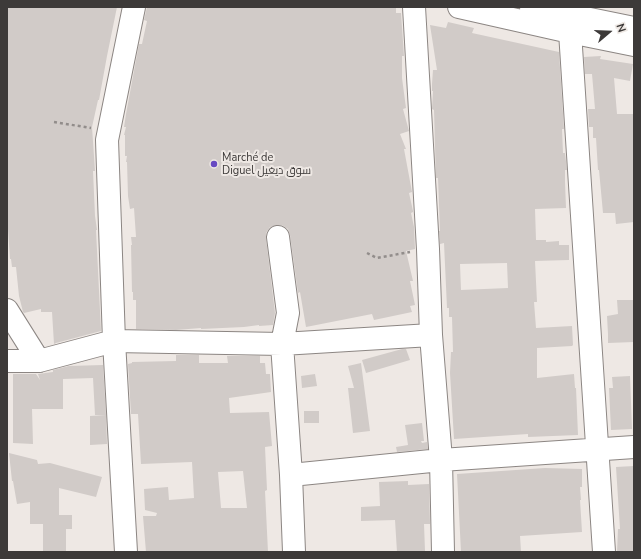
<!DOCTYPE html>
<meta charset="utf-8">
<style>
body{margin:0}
#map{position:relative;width:641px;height:559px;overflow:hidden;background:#eee8e4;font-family:"Nunito Sans",sans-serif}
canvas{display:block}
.frame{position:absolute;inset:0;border:8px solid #3d3a39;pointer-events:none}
.north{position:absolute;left:589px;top:12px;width:40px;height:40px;-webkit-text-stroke:3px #eee8e4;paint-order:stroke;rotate:71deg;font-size:11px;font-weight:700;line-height:16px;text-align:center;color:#3d3a39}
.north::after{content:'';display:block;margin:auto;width:14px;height:18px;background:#3d3a39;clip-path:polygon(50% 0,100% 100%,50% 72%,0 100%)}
</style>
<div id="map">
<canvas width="641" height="559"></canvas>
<div class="frame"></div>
<div class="north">N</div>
</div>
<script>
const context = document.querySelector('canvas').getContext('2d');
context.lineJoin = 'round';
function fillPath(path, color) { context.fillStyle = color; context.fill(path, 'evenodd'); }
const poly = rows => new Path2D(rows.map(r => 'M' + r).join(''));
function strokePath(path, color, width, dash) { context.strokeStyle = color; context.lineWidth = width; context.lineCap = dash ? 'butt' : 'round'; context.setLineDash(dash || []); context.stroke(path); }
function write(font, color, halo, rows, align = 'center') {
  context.font = font + ' "Nunito Sans",Cairo,sans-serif'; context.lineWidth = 4; context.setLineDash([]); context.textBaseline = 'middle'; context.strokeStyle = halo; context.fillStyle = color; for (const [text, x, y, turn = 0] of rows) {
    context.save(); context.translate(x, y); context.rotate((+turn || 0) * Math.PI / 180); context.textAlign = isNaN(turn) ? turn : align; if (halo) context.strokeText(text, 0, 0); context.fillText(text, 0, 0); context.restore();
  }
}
fillPath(poly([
 [7,7,117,7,107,56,99,100,98,100,92,127,95,171,93,171,95,216,97,230,96,230,101,331,56,343,54,344,52,312,41,312,41,309,24,313,23,312,19,296,16,267,12,267,11,259,10,259,8,229,7,229],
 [147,7,396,7,396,13,401,13,404,56,402,56,402,78,406,108,403,109,409,131,400,134,406,149,404,149,412,192,409,193,413,211,413,212,411,213,414,227,415,249,406,251,413,281,410,281,415,305,410,306,412,312,374,320,372,314,306,327,300,292,298,293,290,235,288,229,282,225,277,225,270,227,266,233,266,238,275,313,273,325,259,326,259,325,244,327,201,329,201,328,176,330,136,329,136,300,133,300,133,292,132,292,131,245,132,245,131,237,136,237,134,208,130,209,128,196,127,162,126,162,127,156,125,156,125,135,124,135,126,127,124,127,126,114,139,44,142,44,147,21,144,20],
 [448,22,474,28,472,33,559,52,564,129,562,129,563,153,565,153,567,170,565,170,565,182,566,208,535,209,536,240,546,240,546,242,559,241,559,245,569,245,569,260,535,261,537,302,534,302,536,328,572,326,573,345,572,346,537,348,537,378,574,374,575,388,576,388,578,435,528,437,528,434,454,439,450,373,451,352,453,352,452,317,449,317,449,308,447,308,444,243,440,244,439,231,440,231,438,178,436,178,435,146,434,110,432,109,433,91,432,91,432,84,433,70,437,70,430,25,446,28],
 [507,263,508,288,461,290,460,264],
 [601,56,600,59,633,64,630,81,614,78,617,114,633,114,634,222,616,224,615,213,603,213,599,170,598,170,596,138,593,138,593,127,589,127,588,109,595,109,592,74,585,74,584,57],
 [617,300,634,300,634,342,608,343,608,334,607,316,618,314],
 [402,349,406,349,410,360,366,373,362,360],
 [176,355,199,355,199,363,228,363,227,356,260,356,260,363,265,363,266,374,270,374,271,392,229,398,230,413,269,412,272,446,265,447,267,490,265,491,268,552,146,552,143,516,156,516,157,513,145,510,144,489,168,487,169,500,194,498,192,462,141,464,138,414,131,414,128,364,132,363,132,362,176,361],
 [243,471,247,508,221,508,218,472],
 [361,363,370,431,353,433,348,388,354,388,348,366],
 [103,365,106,415,95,415,93,378,63,379,63,409,32,409,33,444,13,443,13,374,36,374,40,380,38,374,53,372,53,370,69,366],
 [315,374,317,386,302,388,301,376],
 [630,376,632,429,611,430,609,388,613,388,612,377],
 [304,411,319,411,319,423,304,423],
 [106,415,107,444,90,445,90,416],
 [422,423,424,441,421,441,422,443,427,442,428,449,397,452,396,447,408,445,405,425],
 [9,453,37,460,38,464,50,463,102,477,96,497,59,488,59,515,72,515,72,529,66,529,66,552,43,552,43,524,30,524,30,502,17,504,13,481,12,481],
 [634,466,634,552,617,552,618,529,620,529,616,467],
 [545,468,582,469,582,487,580,487,581,500,580,500,582,532,520,536,521,552,461,552,457,474],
 [408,481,408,485,429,484,430,524,424,524,425,551,397,552,395,520,361,521,361,507,380,506,379,482]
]), '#d1cbc8');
const minor = poly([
 [414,7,428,249,431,335,441,460,443,552],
 [459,7,570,32,634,45],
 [531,7,634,28],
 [570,32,604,552],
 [278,237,288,313,282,344,291,475,294,552],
 [7,310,39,361],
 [7,361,39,361,114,341,282,344,431,335],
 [291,475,441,460,634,447],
 [126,552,114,341,107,140,134,7]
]);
strokePath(minor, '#8c8683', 24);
strokePath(poly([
 [54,122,91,128],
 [367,253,377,258,410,252]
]), '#928d8b', 2.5, [3, 3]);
strokePath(minor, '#fff', 22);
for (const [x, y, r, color] of [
 [214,164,4,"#6749c2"]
]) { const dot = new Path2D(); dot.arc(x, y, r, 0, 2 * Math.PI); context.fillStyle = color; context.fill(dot); strokePath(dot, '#eee8e4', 1.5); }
write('11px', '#3d3a39', '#eee8e4', [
 ["Marché de",222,158],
 ["Diguel سوق ديغيل",222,171]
], 'left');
</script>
